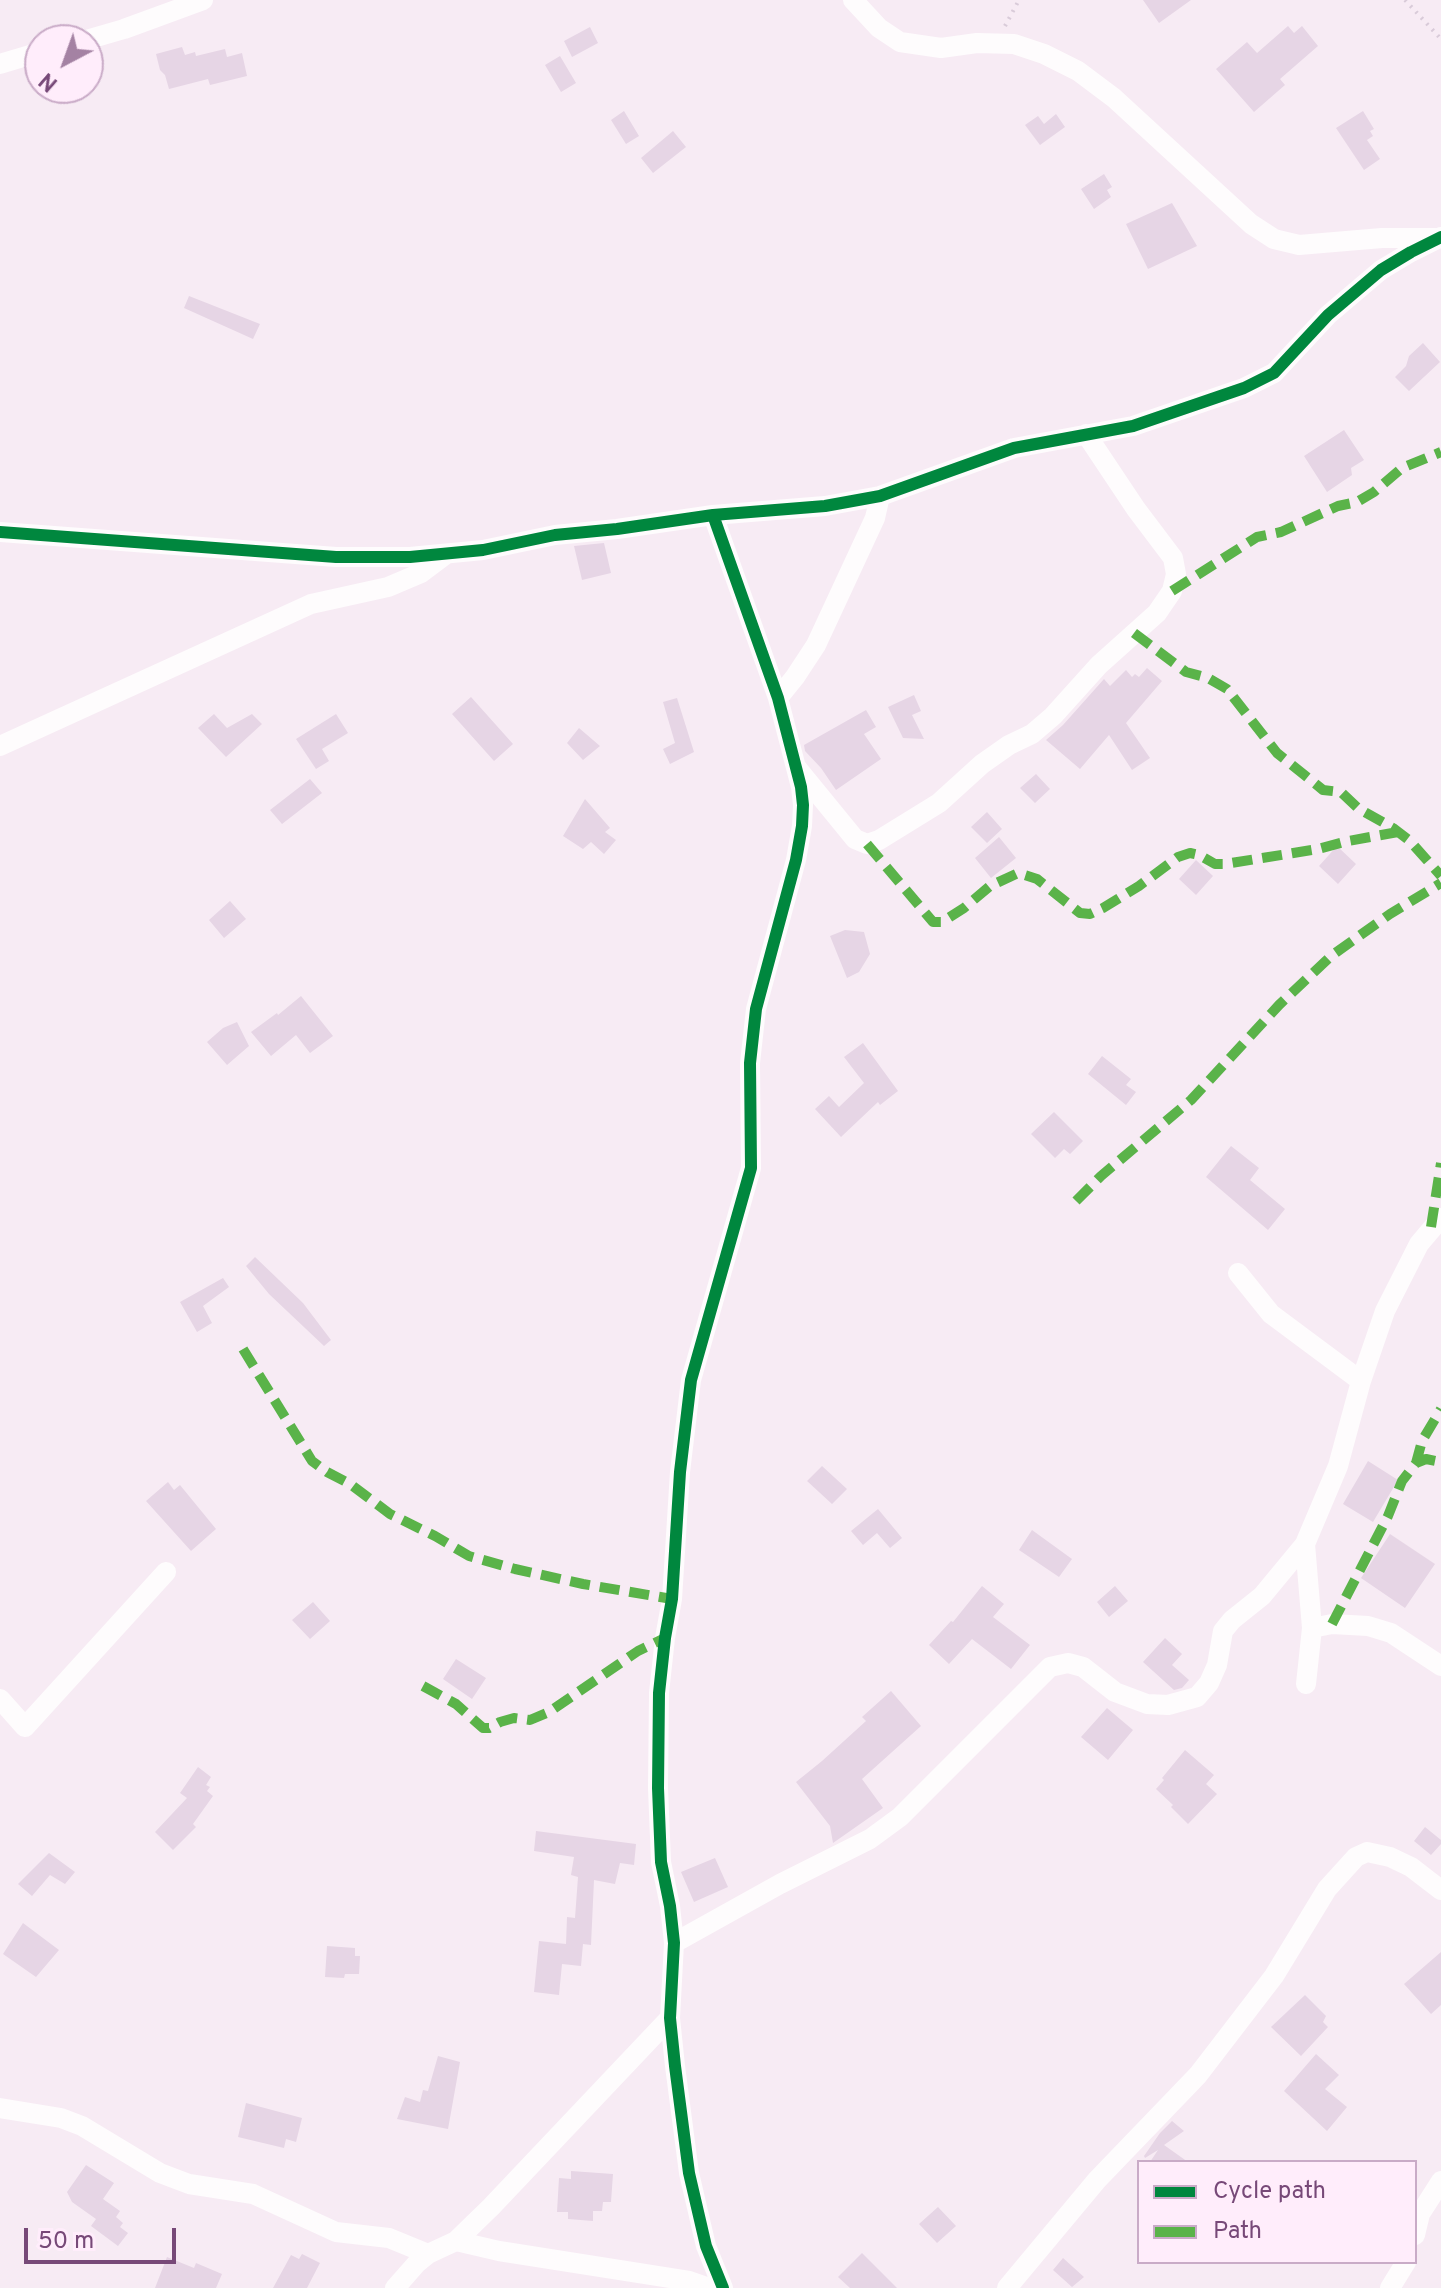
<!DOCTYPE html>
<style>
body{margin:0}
#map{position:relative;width:1441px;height:2288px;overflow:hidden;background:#f7ebf4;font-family:Overpass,sans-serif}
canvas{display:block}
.legend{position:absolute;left:1137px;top:2160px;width:280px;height:104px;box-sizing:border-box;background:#ffedfb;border:2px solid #c9abc7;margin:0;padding:10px 14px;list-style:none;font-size:24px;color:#774978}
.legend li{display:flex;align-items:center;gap:16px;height:40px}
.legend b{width:40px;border:2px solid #c9abc7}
.north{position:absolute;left:24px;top:24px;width:80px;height:80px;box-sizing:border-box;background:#ffedfb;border:2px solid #c9abc7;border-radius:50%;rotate:221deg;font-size:22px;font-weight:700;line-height:32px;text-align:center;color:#774978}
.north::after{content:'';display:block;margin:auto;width:28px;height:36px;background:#a482a3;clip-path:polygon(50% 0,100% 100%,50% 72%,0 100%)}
.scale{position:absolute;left:24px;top:2228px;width:152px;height:36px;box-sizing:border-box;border:4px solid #774978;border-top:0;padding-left:10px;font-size:24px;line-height:28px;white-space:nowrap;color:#774978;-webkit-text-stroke:6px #ffedfb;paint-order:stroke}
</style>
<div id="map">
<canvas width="1441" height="2288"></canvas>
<ul class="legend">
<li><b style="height:10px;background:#00873e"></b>Cycle path</li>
<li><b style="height:10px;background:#5ab349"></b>Path</li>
</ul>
<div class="north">N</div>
<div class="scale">50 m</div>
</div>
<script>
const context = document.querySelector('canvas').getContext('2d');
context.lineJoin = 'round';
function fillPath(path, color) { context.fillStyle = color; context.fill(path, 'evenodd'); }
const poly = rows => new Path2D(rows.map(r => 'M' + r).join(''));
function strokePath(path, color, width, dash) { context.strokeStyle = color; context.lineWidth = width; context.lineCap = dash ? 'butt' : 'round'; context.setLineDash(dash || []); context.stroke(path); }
fillPath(poly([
 [1143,0,1191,0,1159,23],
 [1288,26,1294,33,1302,26,1318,46,1280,79,1285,85,1254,112,1216,69,1247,42,1257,53],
 [590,27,598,43,572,57,564,41],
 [182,47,185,55,195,52,196,56,225,49,227,57,242,53,247,76,210,85,208,79,169,89,165,75,160,70,156,54],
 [560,56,576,83,561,92,545,65],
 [624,111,639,136,626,144,611,120],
 [1363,111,1374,129,1370,131,1373,136,1367,140,1380,159,1364,170,1336,128],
 [1056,114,1065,127,1040,145,1025,125,1038,116,1044,124],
 [673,131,686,147,653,173,641,158],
 [1104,174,1112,187,1107,190,1111,197,1094,209,1081,189],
 [1172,203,1197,246,1148,269,1126,224],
 [189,296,260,324,253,339,184,308],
 [1423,343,1440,362,1409,391,1395,377,1406,366,1409,356],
 [1344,430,1364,460,1351,468,1352,475,1327,492,1304,456],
 [604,543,611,573,582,580,574,546],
 [1147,668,1162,681,1126,723,1150,758,1132,770,1109,735,1080,769,1046,740,1063,725,1104,679,1110,686,1126,670,1132,677,1135,674,1139,677],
 [914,695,921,711,912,715,924,739,903,738,888,707],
 [471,697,513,744,494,761,452,714],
 [677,698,694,752,670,764,663,749,675,743,663,702],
 [866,710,876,727,864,734,881,759,836,790,821,768,805,751,804,745],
 [214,714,227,728,252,714,262,724,226,757,198,728],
 [336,714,348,733,322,749,329,761,316,769,296,739],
 [579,728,600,746,583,760,567,743],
 [1036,774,1050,789,1035,803,1020,788],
 [310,779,322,793,282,824,270,810],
 [585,799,610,828,605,832,616,840,604,854,591,842,583,849,563,836],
 [987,812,1002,829,987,843,971,827],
 [999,837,1016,858,991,878,975,858],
 [1337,846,1356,864,1338,884,1319,866],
 [1196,860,1213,876,1196,895,1179,879],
 [230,901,246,919,224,938,209,920],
 [845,930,864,932,870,954,859,972,847,978,830,936],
 [301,996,333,1036,310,1053,296,1035,271,1056,251,1032,277,1013,278,1015],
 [237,1022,249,1046,227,1065,207,1042,223,1028],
 [863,1043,898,1091,880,1105,878,1102,841,1137,815,1109,829,1096,839,1107,864,1083,844,1057],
 [1102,1056,1131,1079,1126,1085,1136,1092,1126,1105,1088,1074],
 [1054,1112,1083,1141,1070,1154,1064,1149,1055,1158,1031,1134],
 [1231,1146,1259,1168,1250,1180,1285,1209,1268,1230,1206,1177],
 [255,1257,303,1303,331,1340,324,1346,269,1294,246,1266],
 [223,1278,229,1287,203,1306,212,1323,197,1332,180,1302],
 [1368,1461,1398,1480,1373,1522,1343,1504],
 [822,1466,847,1489,832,1504,807,1481],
 [168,1482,174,1490,180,1485,216,1529,191,1551,146,1501],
 [878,1509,902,1538,890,1548,877,1533,863,1545,851,1531],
 [1032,1530,1072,1559,1059,1577,1019,1550],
 [1390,1534,1435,1564,1405,1608,1361,1578],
 [982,1586,1004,1604,993,1617,1030,1645,1011,1669,972,1639,949,1664,929,1645,951,1621,953,1622],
 [1115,1586,1128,1601,1109,1617,1097,1602],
 [313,1602,330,1621,310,1639,292,1620],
 [1165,1638,1182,1654,1172,1665,1189,1680,1182,1688,1174,1690,1143,1662],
 [456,1659,486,1678,472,1699,443,1679],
 [891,1691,921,1726,862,1779,883,1808,833,1843,830,1826,796,1782,822,1761,866,1721,862,1717],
 [1107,1708,1133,1730,1108,1760,1081,1737],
 [1185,1750,1214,1775,1206,1784,1217,1794,1188,1824,1171,1807,1173,1805,1156,1789,1164,1780,1162,1778],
 [198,1767,211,1777,206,1785,210,1787,207,1791,213,1796,193,1824,196,1827,173,1850,155,1832,187,1798,180,1793],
 [1425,1827,1441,1840,1441,1844,1431,1855,1414,1841],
 [536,1831,636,1844,634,1865,620,1863,615,1884,594,1880,591,1945,583,1944,581,1966,562,1964,559,1995,534,1992,539,1941,566,1944,567,1917,575,1918,578,1877,571,1875,574,1857,534,1851],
 [49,1853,75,1872,65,1884,50,1875,32,1896,18,1884],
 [715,1858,728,1887,694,1902,681,1872],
 [23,1923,59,1950,36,1977,3,1954],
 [327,1946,355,1948,355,1956,360,1956,359,1974,345,1974,344,1978,325,1977],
 [1441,1952,1441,2005,1431,2014,1404,1984],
 [1305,1995,1326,2016,1323,2022,1328,2027,1301,2056,1271,2027],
 [1316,2054,1339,2075,1325,2089,1347,2107,1327,2131,1284,2091],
 [438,2056,460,2062,448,2129,397,2119,405,2097,420,2102,423,2090,428,2091],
 [246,2103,302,2118,296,2142,286,2139,284,2148,238,2137],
 [1172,2121,1184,2131,1164,2145,1188,2162,1150,2162,1158,2150,1145,2158,1144,2156,1160,2133],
 [86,2165,114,2183,103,2199,120,2211,116,2217,123,2223,120,2227,128,2233,118,2246,91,2226,96,2219,72,2202,67,2192],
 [571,2171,613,2174,611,2202,603,2202,602,2211,593,2211,593,2221,568,2219,568,2212,557,2212,559,2178,571,2179],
 [938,2207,956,2226,937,2243,919,2224],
 [862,2253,897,2288,850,2288,838,2277],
 [302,2254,320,2263,307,2288,273,2288,291,2255,299,2259],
 [167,2257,194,2268,196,2263,222,2274,216,2288,155,2288],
 [1063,2258,1084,2277,1072,2287,1053,2270]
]), '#e6d5e5');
strokePath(poly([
 [1405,0,1441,39],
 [1005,26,1019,0]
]), '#d9cbd9', 4, [2, 6]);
strokePath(poly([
 [853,0,879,28,900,42,941,48,977,43,1014,44,1044,54,1078,71,1114,98,1251,224,1274,239,1299,245,1382,238,1435,238],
 [86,40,124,29,203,0],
 [0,64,40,52],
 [713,515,778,698,801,787,803,805,802,826,796,860,756,1009,750,1063,751,1168,691,1380,680,1472,672,1599,665,1638,659,1693,658,1788,661,1862,670,1906,674,1943,670,2018,675,2066,689,2173,706,2246,723,2288],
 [0,532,336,557,410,557,483,550,555,535,617,529,713,515,825,506,880,496,1014,448,1133,426,1244,388,1274,373,1328,315,1381,270,1411,252,1441,237],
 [778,698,795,677,816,645,875,518,880,496],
 [0,746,311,604,388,587,421,573,445,555],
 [797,768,855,839,867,844,879,840,939,803,982,764,1009,745,1032,734,1053,716,1099,665,1157,613,1172,591,1176,574,1173,558,1136,509,1086,434],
 [1238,1273,1271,1314,1361,1381],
 [1305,1544,1312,1628,1306,1684],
 [1312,1628,1332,1624,1368,1626,1391,1633,1441,1666],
 [0,1699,25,1727,166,1572],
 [674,1943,780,1884,870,1839,900,1817,1050,1667,1068,1663,1083,1667,1115,1692,1147,1704,1168,1705,1197,1697,1209,1683,1217,1665,1223,1631,1232,1620,1262,1596,1305,1544,1338,1466,1361,1381,1385,1311,1419,1244,1441,1218],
 [0,2108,61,2118,82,2126,160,2173,189,2184,253,2194,336,2232,389,2238,428,2254],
 [1415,2235,1420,2214,1441,2181],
 [456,2241,499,2251,689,2281,709,2288],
 [395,2288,417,2263,428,2254,456,2241,491,2207,670,2018],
 [1007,2288,1097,2180,1198,2075,1274,1976,1327,1889,1356,1857,1367,1852,1390,1857,1411,1867,1441,1890],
 [1390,2288,1406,2262]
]), '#fefcfd', 20);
strokePath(poly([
 [1172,591,1257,537,1281,532,1338,506,1357,502,1374,492,1402,468,1441,452],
 [1134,633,1186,672,1208,678,1227,689,1277,753,1323,790,1341,792,1359,809,1393,828,1410,841,1441,876],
 [867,844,933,922,942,922,964,908,990,886,1018,873,1037,879,1080,913,1090,914,1103,908,1139,886,1178,857,1190,853,1199,855,1215,864,1225,864,1318,849,1348,841,1398,832],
 [1076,1201,1101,1176,1191,1100,1279,1005,1331,956,1390,914,1441,883],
 [1431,1227,1441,1163],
 [243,1349,312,1461,327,1472,350,1484,390,1514,435,1536,469,1556,515,1569,583,1584,672,1599],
 [1416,1463,1426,1459,1441,1462],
 [1332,1624,1388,1516,1402,1481,1416,1463,1422,1441,1441,1409],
 [423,1686,456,1704,483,1728,489,1728,500,1722,514,1718,530,1720,549,1712,638,1651,665,1638]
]), '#5ab349', 10, [20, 10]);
strokePath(poly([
 [713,515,778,698,801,787,803,805,802,826,796,860,756,1009,750,1063,751,1168,691,1380,680,1472,672,1599,665,1638,659,1693,658,1788,661,1862,670,1906,674,1943,670,2018,675,2066,689,2173,706,2246,723,2288],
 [0,532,336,557,410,557,483,550,555,535,617,529,713,515,825,506,880,496,1014,448,1133,426,1244,388,1274,373,1328,315,1381,270,1411,252,1441,237]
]), '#00873e', 12);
</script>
